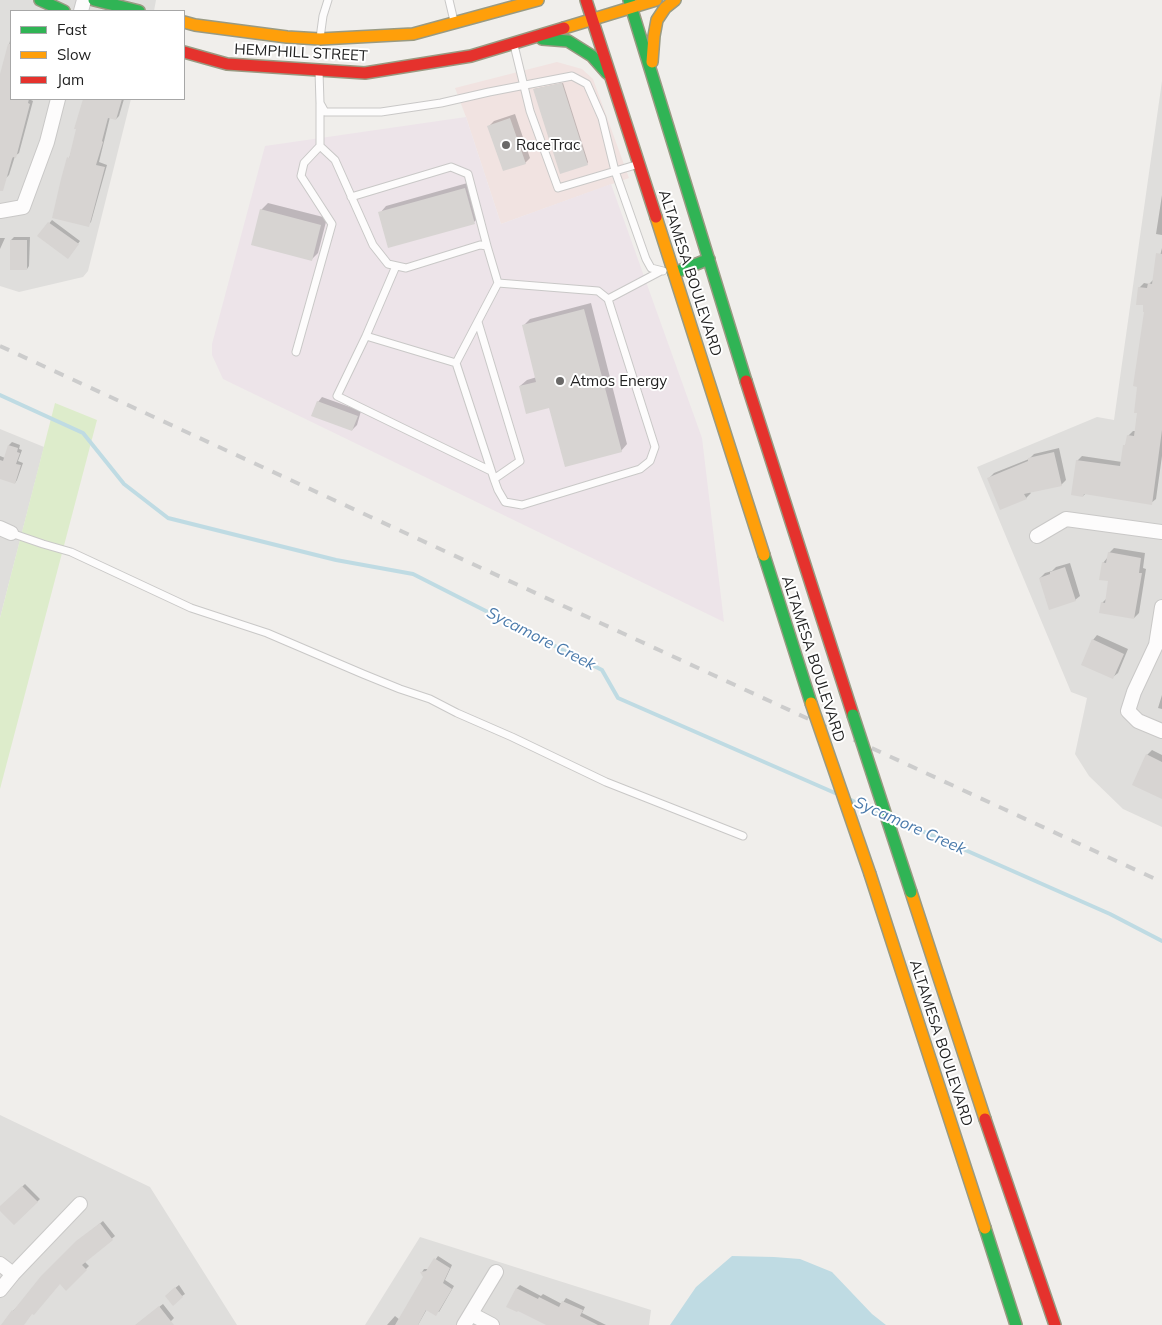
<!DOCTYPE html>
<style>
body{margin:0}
#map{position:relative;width:1162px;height:1325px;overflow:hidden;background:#f0eeeb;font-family:Mulish,sans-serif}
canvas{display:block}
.legend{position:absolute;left:10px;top:10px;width:175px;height:90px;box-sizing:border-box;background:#fff;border:1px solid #a7a7a7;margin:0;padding:6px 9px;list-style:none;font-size:15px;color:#222}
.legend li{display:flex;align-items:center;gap:10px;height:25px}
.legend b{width:25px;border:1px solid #a7a7a7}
</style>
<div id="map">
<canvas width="1162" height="1325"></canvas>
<ul class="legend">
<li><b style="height:6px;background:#30b455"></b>Fast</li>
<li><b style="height:6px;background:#ff9f0a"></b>Slow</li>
<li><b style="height:6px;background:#e5322d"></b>Jam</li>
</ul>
</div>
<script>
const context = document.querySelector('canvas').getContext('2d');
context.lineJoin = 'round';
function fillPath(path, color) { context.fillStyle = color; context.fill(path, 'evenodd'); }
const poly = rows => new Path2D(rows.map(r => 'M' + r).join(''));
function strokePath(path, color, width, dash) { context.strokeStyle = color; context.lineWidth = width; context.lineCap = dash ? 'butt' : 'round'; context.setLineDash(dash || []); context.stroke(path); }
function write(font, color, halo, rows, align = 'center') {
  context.font = font + ' Mulish,sans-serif'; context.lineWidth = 4; context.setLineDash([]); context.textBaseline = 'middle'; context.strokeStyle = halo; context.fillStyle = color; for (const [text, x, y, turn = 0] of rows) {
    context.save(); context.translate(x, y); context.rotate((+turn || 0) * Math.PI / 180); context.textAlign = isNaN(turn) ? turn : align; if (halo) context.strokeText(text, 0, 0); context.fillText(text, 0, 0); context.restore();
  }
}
fillPath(poly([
 [0,0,156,0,154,11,11,11,11,99,131,99,88,271,83,277,19,292,0,286],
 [1162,81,1162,827,1123,809,1089,776,1075,754,1087,698,1071,692,977,467,1097,417,1114,420],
 [0,429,44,447,0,618],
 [0,1115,150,1187,237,1325,0,1325],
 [420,1237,651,1310,649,1325,365,1325]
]), '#dfdedc');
fillPath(poly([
 [557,62,582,69,593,79,629,178,501,224,466,117,455,88]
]), '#f1e3e1');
fillPath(poly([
 [466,117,501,224,611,184,702,438,724,622,223,379,212,355,212,344,265,146]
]), '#ede4e9');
fillPath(poly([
 [55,403,97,420,0,789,0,618]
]), '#ddeccb');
fillPath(poly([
 [732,1256,774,1257,800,1259,832,1272,872,1314,886,1325,670,1325,696,1287]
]), '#bfdbe3');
fillPath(poly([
 [11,37,11,99,31,99,31,100,33,101,19,153,15,156,9,175,4,180,0,180,0,88,3,69],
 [563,83,588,162,587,164,534,89],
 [84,99,124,99,119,116,116,119,110,117,99,162,107,165,91,222,88,225,69,158,70,156,78,128,76,128],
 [515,114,530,158,525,163,489,126,494,121],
 [471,182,480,216,474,222,380,213,386,206],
 [1162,195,1162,235,1156,234],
 [268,203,327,218,318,253,312,259,261,210],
 [52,220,80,241,70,254,39,236],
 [14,237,30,237,29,266,27,269,11,240],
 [0,238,5,238,0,249],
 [1162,248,1162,456,1156,499,1151,503,1086,493,1083,496,1077,461,1082,456,1122,462,1124,446,1127,443,1128,436,1133,431,1136,431,1145,311,1145,304,1139,288,1144,283,1149,284,1154,279],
 [591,303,627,444,621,451,550,407,520,386,527,380,537,377,523,326,530,319],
 [322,397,361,411,357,425,352,430,318,402],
 [12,442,20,445,19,449,22,450,18,461,23,463,17,480,15,483,0,478,0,456,5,458,9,445],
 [1059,448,1066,480,1061,485,1030,492,1031,493,1026,498,989,478,994,473,1029,459,1034,454],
 [1114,548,1145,553,1143,568,1146,569,1139,613,1134,618,1102,603,1107,598,1110,580,1103,563,1108,557,1109,553],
 [1070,563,1080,596,1075,600,1040,578,1045,573,1052,571,1056,567],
 [1097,635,1128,649,1118,673,1113,677,1093,640],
 [1162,695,1162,709,1158,708],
 [1152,750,1162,755,1162,798,1147,755],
 [25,1184,40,1199,14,1224,0,1209,0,1208],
 [103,1221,115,1236,84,1261,89,1266,66,1289,60,1282,32,1313,23,1325,2,1325,13,1311,81,1239],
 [438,1256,452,1265,445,1280,454,1286,439,1312,427,1309,418,1325,387,1325,395,1316,400,1320,425,1277,422,1272,424,1269,429,1269],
 [179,1285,185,1294,182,1296,169,1293],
 [520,1285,541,1296,543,1294,562,1304,566,1298,585,1307,582,1313,606,1325,553,1325,508,1306,517,1288],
 [163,1304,174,1318,167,1325,136,1325]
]), '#0003');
strokePath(poly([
 [0,395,83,433,124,484,168,518,336,560,413,574,602,670,618,698,835,793],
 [851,800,879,813],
 [895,819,1110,914,1162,941]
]), '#bfdbe3', 4);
fillPath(poly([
 [8,44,11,44,11,99,29,99,28,103,30,104,16,158,13,157,12,159,3,191,0,191,0,74],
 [562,83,588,165,560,174,533,89],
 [83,99,122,99,116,120,108,118,102,141,103,142,96,165,105,167,89,227,52,218,61,179,67,157,69,158,76,129,74,129],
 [510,118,526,164,503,171,487,126],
 [465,188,475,224,388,248,378,212],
 [260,209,321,225,312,261,251,245],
 [48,222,79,244,68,259,37,236],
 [10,240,27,240,27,270,10,270],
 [1156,253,1162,254,1162,430,1152,505,1084,494,1083,497,1071,495,1076,460,1120,466,1123,445,1125,445,1127,435,1134,436,1137,413,1134,413,1137,387,1133,386,1144,312,1143,312,1143,305,1136,305,1138,287,1147,288,1148,283,1152,284],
 [584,309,622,452,565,467,549,408,526,414,519,386,536,382,522,325],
 [317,401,358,416,352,431,311,416],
 [8,445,18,448,17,452,20,453,16,464,21,465,15,484,0,479,0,460,3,461],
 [1054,452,1062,486,1024,494,1027,499,1000,510,987,478,1028,461,1028,458],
 [1108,552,1141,558,1139,573,1142,573,1134,619,1099,613,1101,602,1105,603,1108,581,1099,580,1102,562,1106,563],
 [1065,567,1076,601,1049,610,1039,578,1050,574,1050,572],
 [1092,639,1124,654,1113,679,1081,665],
 [1146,754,1162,762,1162,799,1132,785],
 [22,1186,38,1202,14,1225,0,1211,0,1206],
 [100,1223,113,1240,82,1265,87,1270,66,1291,60,1284,34,1315,32,1314,24,1325,1,1325,12,1310,13,1311,41,1276,76,1241],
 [434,1258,450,1268,443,1283,452,1289,436,1316,426,1310,418,1325,395,1325,423,1277,420,1272,426,1271],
 [175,1287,183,1297,173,1306,165,1296],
 [516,1288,538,1299,539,1297,559,1307,562,1301,583,1310,580,1316,598,1325,546,1325,518,1311,517,1312,506,1307],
 [159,1306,174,1325,135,1325]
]), '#d7d4d2');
const lane = poly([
 [449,0,454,21],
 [320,38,323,16,328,0],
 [514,45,530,111,558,188,639,164],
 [319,71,320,103,325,112,381,112,441,103,489,92,572,76,587,84,602,118,615,171,646,259,651,268,663,271],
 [320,104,320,146,335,160,373,245,388,264,406,268,480,245,487,246,498,283],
 [351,197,451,167,468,174,487,246],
 [396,266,366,336,456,363],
 [608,299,598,291,498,283,456,363,494,479,498,490,505,502,522,505,640,469,650,461,655,447,608,299,661,271],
 [478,322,520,461,494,479],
 [366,336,337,396,491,471],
 [296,352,332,224,301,176,304,163,320,146],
 [11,533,43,544,71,552,191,608,267,633,363,674,400,689,430,699,457,713,512,737,606,782,743,836]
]);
const street = poly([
 [81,11,84,0],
 [0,211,23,207,47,142,58,99],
 [0,528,11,533],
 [1037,536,1066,519,1162,532],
 [1162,607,1156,645,1134,692,1128,711,1138,721,1162,731],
 [0,1264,13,1274],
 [0,1290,13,1274,80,1204],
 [471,1314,492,1325],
 [464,1325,496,1272]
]);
const fast = poly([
 [40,0,64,11],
 [94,0,139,11],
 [629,0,746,381],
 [542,39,568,41,592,56,607,73],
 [674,273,709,259],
 [764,555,811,703],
 [985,1228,1016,1325]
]);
const slow = poly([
 [184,22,195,25,287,37,320,39,413,34,538,0],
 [564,28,656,0],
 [652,62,654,36,657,20,665,8,675,0],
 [656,217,764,555],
 [870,874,985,1228],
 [911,892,985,1119]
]);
const jam = poly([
 [586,0,656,217],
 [184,52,227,64,365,73,471,56,564,28],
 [746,381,853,715],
 [985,1119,1055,1325]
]);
strokePath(lane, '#c9c8c7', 9);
strokePath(street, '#c9c8c7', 16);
strokePath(fast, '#999a82', 14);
strokePath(slow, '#999a82', 14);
strokePath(jam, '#999a82', 14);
strokePath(lane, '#fdfcfc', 7);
strokePath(street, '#fdfcfc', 14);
strokePath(fast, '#30b455', 11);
strokePath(slow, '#ff9f0a', 11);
strokePath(jam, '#e5322d', 11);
strokePath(poly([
 [0,346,1162,882]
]), '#ccc', 4, [10, 10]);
const fastBridge = poly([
 [853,715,911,892]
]);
const slowBridge = poly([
 [811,703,870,874]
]);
strokePath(fastBridge, '#999a82', 14, []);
strokePath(slowBridge, '#999a82', 14, []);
strokePath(fastBridge, '#30b455', 11);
strokePath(slowBridge, '#ff9f0a', 11);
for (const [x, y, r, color] of [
 [506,145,5,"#6a6968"],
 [560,381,5,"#6a6968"]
]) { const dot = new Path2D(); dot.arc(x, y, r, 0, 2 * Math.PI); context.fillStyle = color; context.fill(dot); strokePath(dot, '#fff', 2); }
write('15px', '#222', '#fff', [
 ["HEMPHILL STREET",301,53,3],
 ["ALTAMESA BOULEVARD",690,273,72],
 ["ALTAMESA BOULEVARD",813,659,72],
 ["ALTAMESA BOULEVARD",941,1043,72]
]);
write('15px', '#222', '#fff', [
 ["RaceTrac",516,145],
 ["Atmos Energy",570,381]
], 'left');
write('italic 16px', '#4a7aab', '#fff', [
 ["Sycamore Creek",541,639,27],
 ["Sycamore Creek",910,826,24]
]);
</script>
